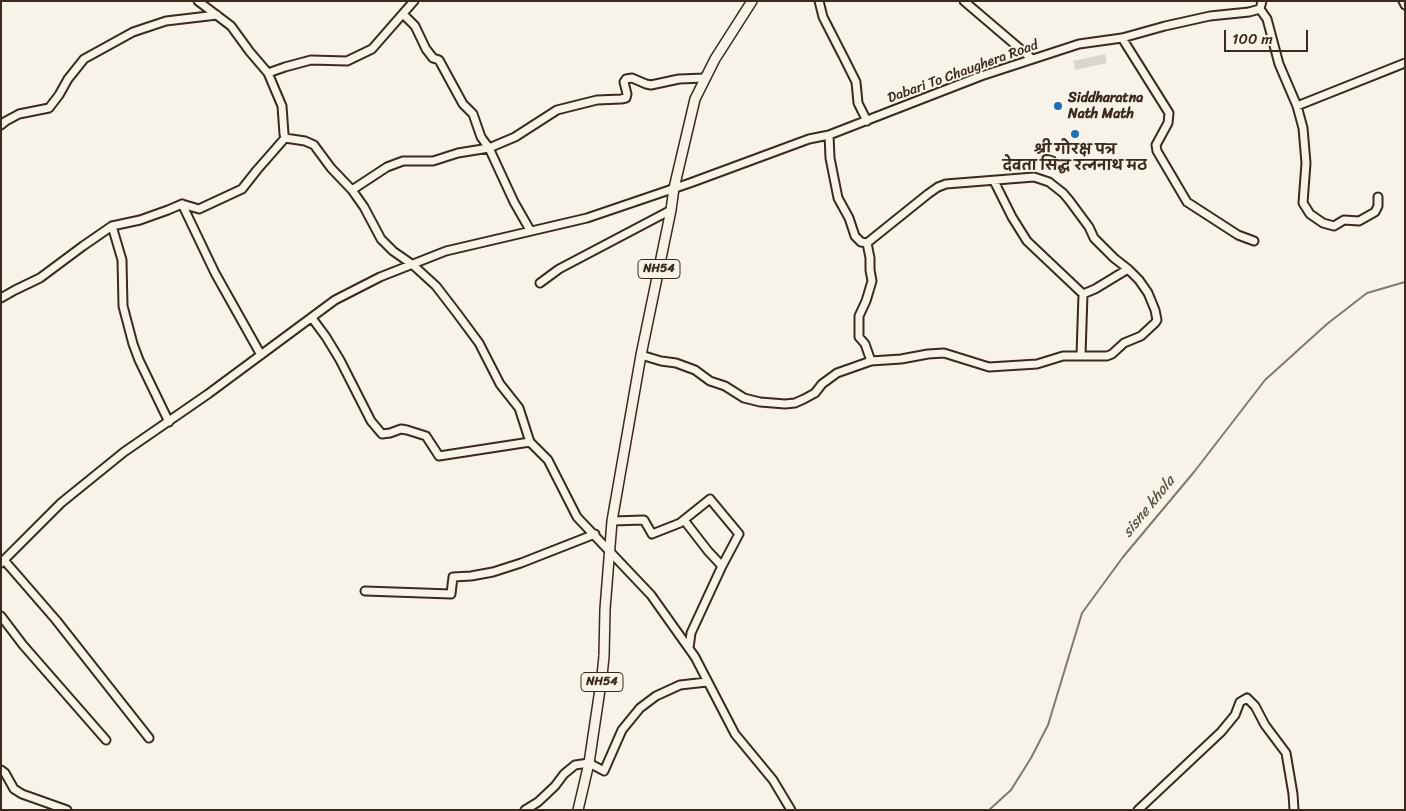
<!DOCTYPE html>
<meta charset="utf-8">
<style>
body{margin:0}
#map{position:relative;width:1406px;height:811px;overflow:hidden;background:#f7f3e8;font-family:Sriracha,sans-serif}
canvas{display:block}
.frame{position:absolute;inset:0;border:2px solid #3b2a1e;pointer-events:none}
.scale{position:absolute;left:1224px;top:30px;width:84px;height:22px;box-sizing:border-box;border:2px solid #3b2a1e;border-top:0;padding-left:6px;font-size:15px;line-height:18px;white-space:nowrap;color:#3b2a1e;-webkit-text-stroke:4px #f7f3e8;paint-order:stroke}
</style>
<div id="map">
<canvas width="1406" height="811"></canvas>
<div class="frame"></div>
<div class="scale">100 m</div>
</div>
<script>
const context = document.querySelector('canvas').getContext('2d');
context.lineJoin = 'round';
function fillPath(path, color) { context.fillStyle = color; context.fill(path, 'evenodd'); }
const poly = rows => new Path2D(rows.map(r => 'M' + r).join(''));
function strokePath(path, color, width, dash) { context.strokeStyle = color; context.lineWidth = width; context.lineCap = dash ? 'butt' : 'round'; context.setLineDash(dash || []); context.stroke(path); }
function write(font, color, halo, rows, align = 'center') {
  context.font = font + ' Sriracha,"Playpen Sans Deva",sans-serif'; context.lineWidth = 4; context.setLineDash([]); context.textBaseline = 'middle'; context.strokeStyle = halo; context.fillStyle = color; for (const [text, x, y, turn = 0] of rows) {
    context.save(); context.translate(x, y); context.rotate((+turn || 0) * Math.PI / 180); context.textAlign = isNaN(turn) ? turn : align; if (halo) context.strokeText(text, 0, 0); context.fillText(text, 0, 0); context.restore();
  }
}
fillPath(poly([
 [1105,54,1107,63,1075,70,1073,61]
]), '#dbd6cb');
strokePath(poly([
 [989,810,1011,790,1031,758,1048,725,1082,613,1123,557,1194,472,1265,380,1327,324,1367,293,1405,282]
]), '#84786c', 2);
const minor = poly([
 [198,1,231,26,250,52,268,73,282,106,284,134,285,138,305,141,314,145,331,168,352,190,364,207,381,239,393,251,413,265,436,286,456,312,479,343,500,384,519,408,530,442,548,460,577,517,651,595,695,657,735,734,773,780,791,810],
 [819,1,823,17,844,58,856,82,858,103,867,121],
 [964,1,1032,59],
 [1403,1,1405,5],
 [1260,9,1267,19,1279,64,1297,106,1303,128,1306,163,1303,203,1310,214,1323,223,1334,226,1344,220,1359,221,1375,212,1378,206,1378,197],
 [403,14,415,26,426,49,433,58,439,60,463,104,473,114,481,137,489,148,514,202,530,230],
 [1122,38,1169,113,1168,123,1156,145,1157,151,1187,202,1238,235,1254,241],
 [268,73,285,67,311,60,347,61,372,49,414,1],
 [1297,106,1405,63],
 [1,125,6,121,19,114,49,108,59,95,68,79,84,59,133,32,166,21,217,15],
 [994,181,1012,217,1027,241,1083,294,1095,289,1128,269],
 [352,190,387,167,403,161,433,161,458,153,489,148,515,137,557,110,597,100,621,99,626,98,627,94,624,82,626,79,632,78,646,84,651,85,679,79,705,78],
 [182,204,215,273,261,355],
 [112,226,122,260,123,306,133,344,139,360,169,422],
 [867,243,870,258,870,270,872,281,866,301,859,316,859,337,865,344,871,361],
 [540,283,559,269,671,210],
 [1,298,15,290,40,278,83,246,112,226,140,220,168,210,182,204,199,209,242,189,257,170,285,138],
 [312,318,326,337,340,360,371,421,382,434,390,433,401,429,407,430,426,436,439,456,530,442],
 [641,355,661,361,676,363,695,370,710,381,725,386,744,398,760,402,785,404,795,403,804,399,815,393,822,384,837,373,871,361,901,359,928,354,944,353,989,367,1037,364,1063,356,1107,356,1112,354,1124,343,1141,336,1155,323,1157,320,1155,310,1148,293,1139,280,1128,269,1114,258,1094,238,1089,227,1069,200,1063,193,1049,182,1034,177,946,184,938,187,928,194,867,243,861,242,855,236,849,218,838,198,830,158,829,135],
 [1081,355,1083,294],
 [684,520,708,551,722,566],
 [612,521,644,520,652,534,680,523,710,499,739,534,722,566,691,633,689,648],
 [4,560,56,620,149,738],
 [1,563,61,503,124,452,208,394,335,300,380,277,446,251,587,218,690,183,809,139,829,135,981,76,1079,44,1122,38,1165,26,1210,16,1249,12,1260,9,1262,1],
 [365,591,451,594,453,577,471,576,493,572,521,563,595,534],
 [1,616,23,645,106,740],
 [1,770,5,773,14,789,22,794,67,810],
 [525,810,538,802,555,786,564,774,575,765,589,763,604,771,622,730,640,708,656,696,680,685,707,682],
 [1138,810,1221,732,1235,715,1240,702,1247,698,1255,706,1265,725,1286,753,1293,794,1294,810]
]);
const major = poly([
 [578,810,589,763,602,676,604,656,605,609,612,521,641,355,671,210,674,188,695,99,715,59,752,1]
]);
strokePath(minor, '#3b2a1e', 11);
strokePath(major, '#3b2a1e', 12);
strokePath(minor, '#f7f3e8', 7);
strokePath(major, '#f7f3e8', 9);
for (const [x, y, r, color] of [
 [1058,106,5,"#1f6fb2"],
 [1075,134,5,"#1f6fb2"]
]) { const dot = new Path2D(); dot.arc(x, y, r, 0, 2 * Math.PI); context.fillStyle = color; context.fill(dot); strokePath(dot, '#f7f3e8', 2); }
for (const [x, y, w] of [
 [659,269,42],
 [602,682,42]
]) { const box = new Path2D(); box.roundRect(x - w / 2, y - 9.5, w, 19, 4); context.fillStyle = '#f7f3e8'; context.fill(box); strokePath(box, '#3b2a1e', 1); }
write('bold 12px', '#3b2a1e', null, [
 ["NH54",659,269],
 ["NH54",602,682]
]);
write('14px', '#3b2a1e', '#f7f3e8', [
 ["Dabari To Chaughera Road",963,72,-20]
]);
write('bold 14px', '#3b2a1e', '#f7f3e8', [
 ["Siddharatna",1068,98],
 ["Nath Math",1068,114],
 ["श्री गोरक्ष पत्र",1075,150,"center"],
 ["देवता सिद्ध रत्ननाथ मठ",1075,166,"center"]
], 'left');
write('italic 15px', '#5f5145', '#f7f3e8', [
 ["sisne khola",1149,507,-51]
]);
</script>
